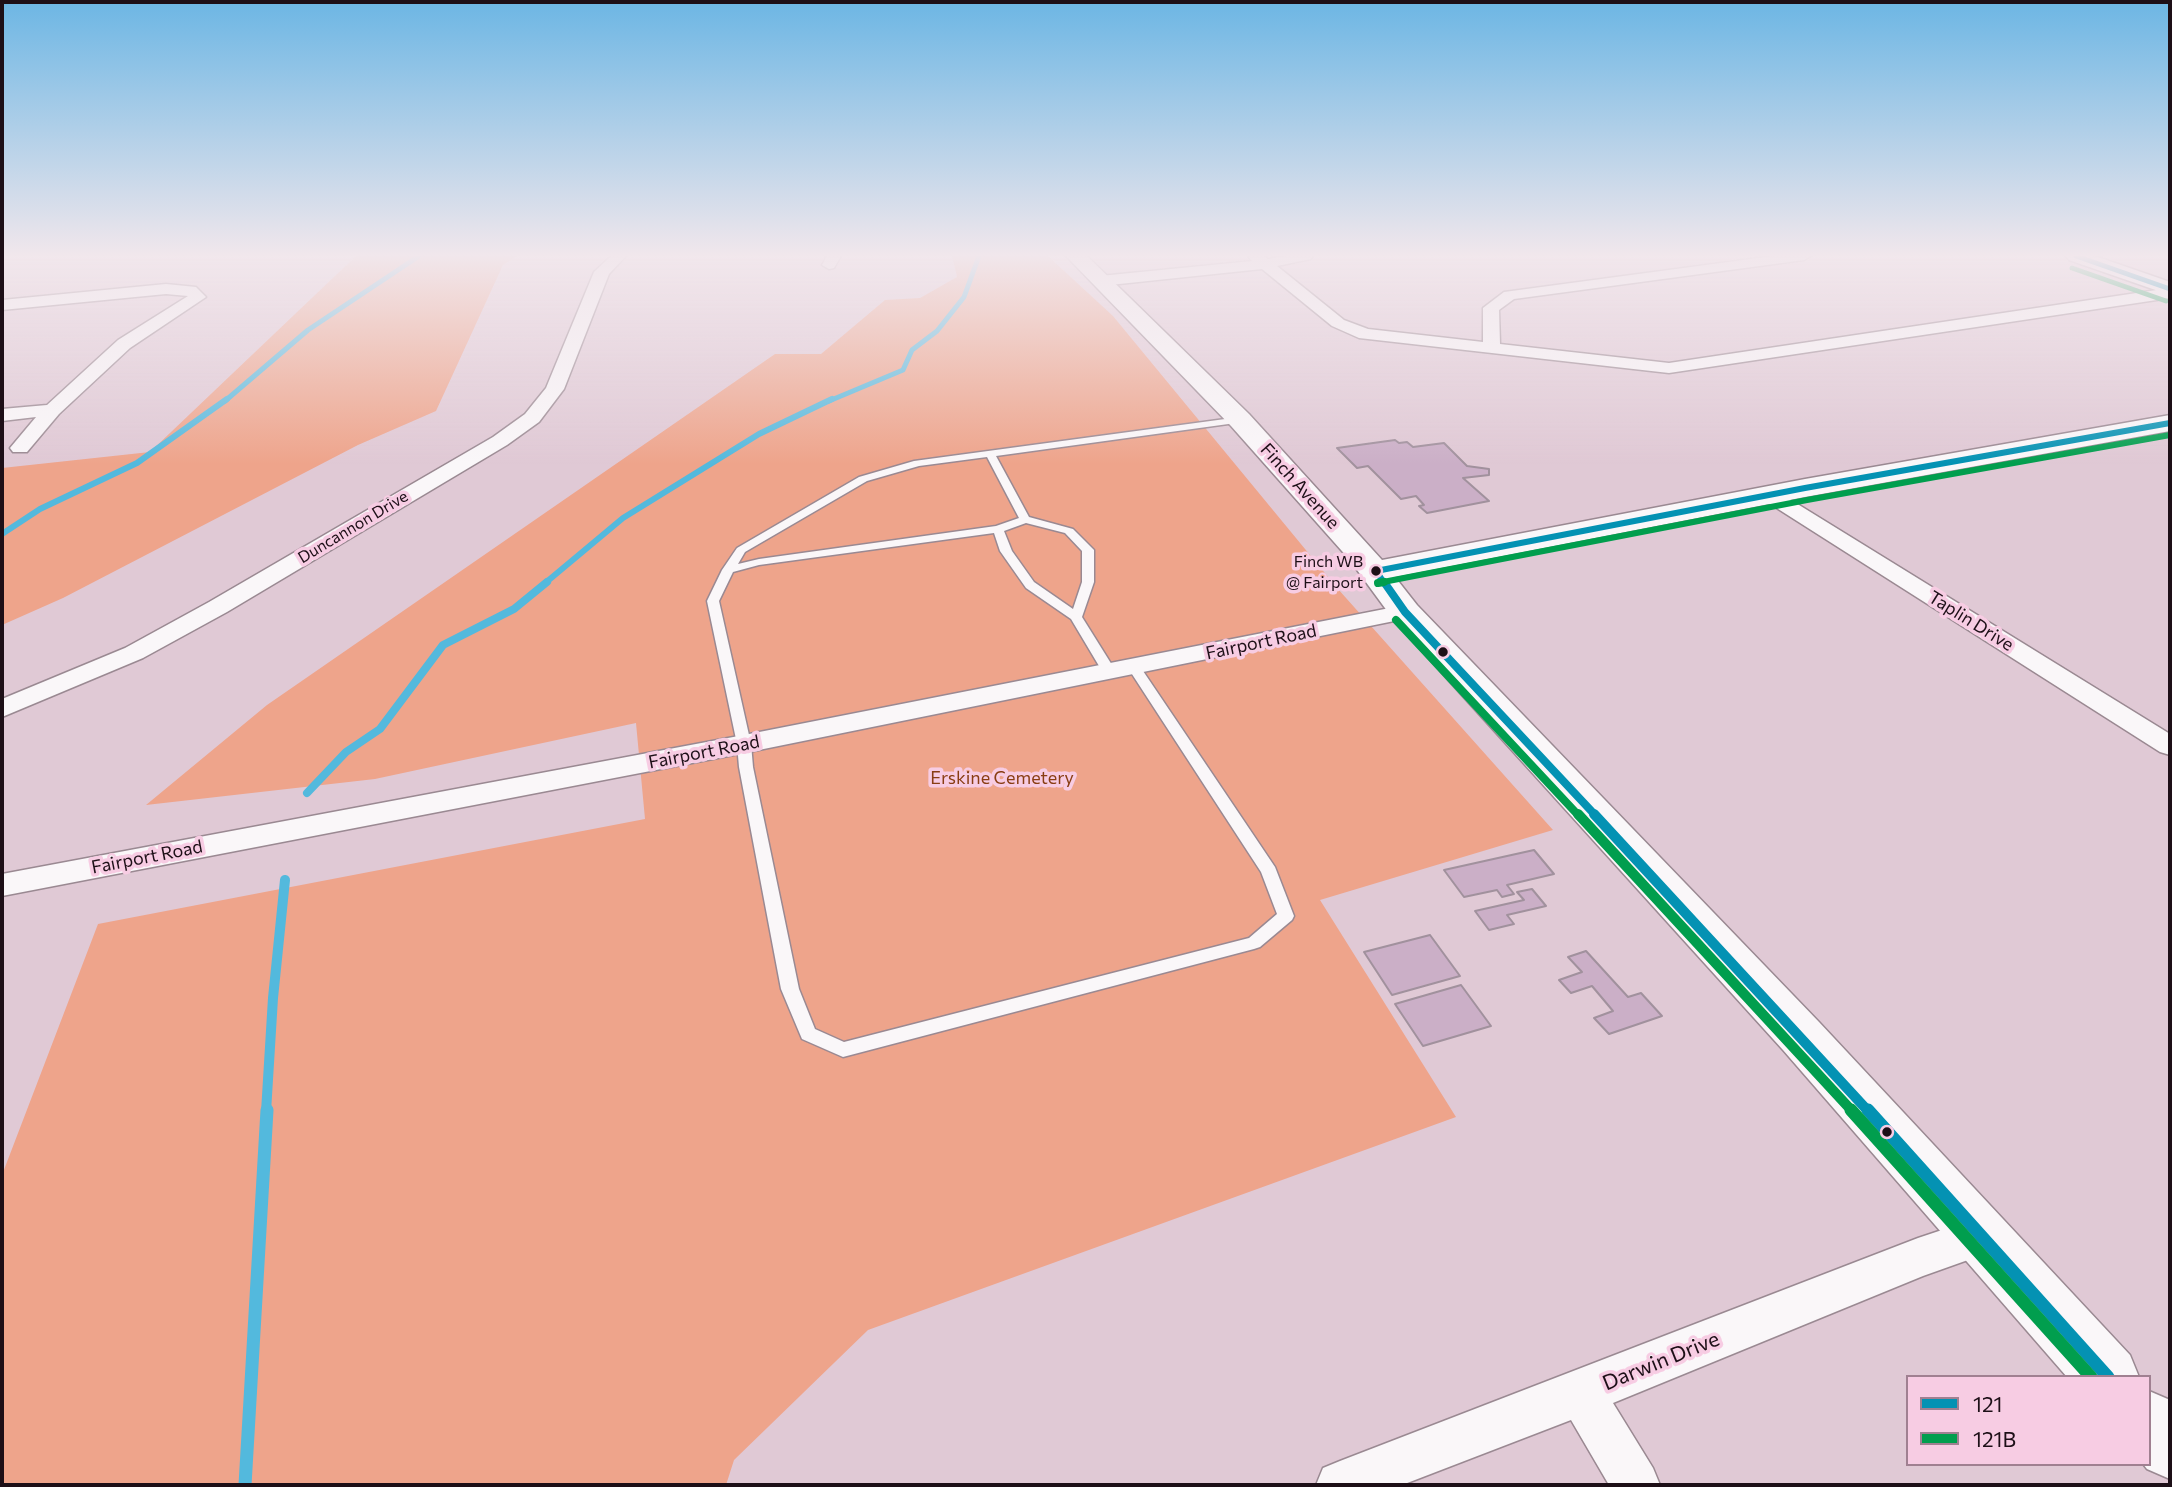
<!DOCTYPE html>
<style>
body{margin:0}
#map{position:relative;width:2172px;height:1487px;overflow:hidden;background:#e0c9d5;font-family:Commissioner,sans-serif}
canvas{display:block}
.frame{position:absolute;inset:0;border:4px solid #1d0f17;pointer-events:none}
.legend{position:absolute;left:1906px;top:1375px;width:245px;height:91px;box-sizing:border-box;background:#f7cce3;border:2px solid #a08091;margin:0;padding:9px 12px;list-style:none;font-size:21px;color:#1d0f17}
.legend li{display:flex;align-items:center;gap:14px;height:35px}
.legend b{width:35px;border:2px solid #a08091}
</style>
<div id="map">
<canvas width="2172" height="1487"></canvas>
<div class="frame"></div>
<ul class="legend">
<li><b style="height:9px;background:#0492b3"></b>121</li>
<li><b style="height:9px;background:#019e4e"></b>121B</li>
</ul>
</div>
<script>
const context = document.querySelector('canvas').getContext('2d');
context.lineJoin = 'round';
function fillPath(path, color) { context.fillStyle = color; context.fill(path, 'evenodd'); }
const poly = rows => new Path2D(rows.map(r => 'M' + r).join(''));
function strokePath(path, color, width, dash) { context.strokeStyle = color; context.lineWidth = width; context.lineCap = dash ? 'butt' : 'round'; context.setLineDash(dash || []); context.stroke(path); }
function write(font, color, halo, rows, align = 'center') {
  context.font = font + ' Commissioner,sans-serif'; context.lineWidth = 7; context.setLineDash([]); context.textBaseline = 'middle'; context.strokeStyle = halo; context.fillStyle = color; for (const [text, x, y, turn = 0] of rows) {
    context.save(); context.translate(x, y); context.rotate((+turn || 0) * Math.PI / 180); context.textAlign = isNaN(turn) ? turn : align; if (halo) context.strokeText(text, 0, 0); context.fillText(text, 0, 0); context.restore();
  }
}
fillPath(poly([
 [356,256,517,256,503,265,436,411,358,445,63,598,2,625,2,468,150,452],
 [952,256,1048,256,1113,316,1338,589,1553,830,1320,900,1456,1117,868,1330,734,1460,726,1485,2,1485,2,1175,98,924,645,819,636,723,375,779,146,805,267,705,775,354,821,354,885,300,920,298,957,277]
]), '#eea48b');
strokePath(poly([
 [225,401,308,330,419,256],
 [829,401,903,370,912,350,937,331,964,297,979,256]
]), '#53b9dd', 5);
strokePath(poly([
 [2,534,40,509,137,463,227,399],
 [544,584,623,518,759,434,832,399]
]), '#53b9dd', 6);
strokePath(poly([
 [307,793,346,752,380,729,443,645,514,609,547,582]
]), '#53b9dd', 8);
strokePath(poly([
 [266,1112,273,998,285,880]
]), '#53b9dd', 10);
strokePath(poly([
 [245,1485,267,1110]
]), '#53b9dd', 13);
const building = poly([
 [1395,440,1399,443,1407,442,1413,447,1444,443,1467,466,1489,469,1489,475,1463,478,1489,501,1427,513,1419,506,1424,505,1416,496,1401,499,1368,466,1357,468,1337,448,1395,440],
 [1534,850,1554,874,1507,885,1514,894,1502,897,1497,890,1464,897,1444,870,1534,850],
 [1532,889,1546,906,1507,915,1514,924,1489,930,1475,911,1524,900,1517,892,1532,889],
 [1430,935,1460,976,1392,995,1364,952,1430,935],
 [1586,951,1628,997,1641,993,1662,1016,1609,1034,1594,1018,1613,1011,1592,986,1571,993,1559,980,1582,972,1568,957,1586,951],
 [1461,985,1491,1026,1423,1046,1395,1004,1461,985]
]);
fillPath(building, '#cbafc7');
strokePath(building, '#a1919d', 2);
const lane = poly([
 [1240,417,1243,418,1243,422,996,456,1029,517,1073,529,1094,550,1094,582,1082,617,1117,673,1115,676,1105,676,1071,619,1026,588,1000,551,994,533,759,565,733,572,719,601,751,744,753,767,799,989,815,1029,844,1042,1249,938,1277,914,1261,872,1128,668,1134,664,1139,665,1275,867,1294,916,1292,920,1260,947,1254,949,843,1057,802,1039,781,989,739,767,737,744,707,601,722,570,737,548,859,477,914,461,1240,417],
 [987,457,1019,518,996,526,759,559,738,564,745,552,867,481,919,466,987,457],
 [1026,523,1065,533,1082,551,1082,582,1073,609,1034,582,1012,551,1004,531,1026,523]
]);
const street = poly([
 [611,256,626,256,609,274,564,389,539,422,507,445,227,612,143,658,2,717,2,699,125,648,209,602,493,437,525,414,546,388,594,272,611,256],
 [827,256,841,256,834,268,829,269,822,265,827,256],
 [1248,256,1264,256,1268,259,1285,256,1313,256,1311,259,1277,266,1344,320,1368,329,1483,342,1483,308,1504,292,1773,256,1811,256,1804,260,1514,299,1499,310,1500,344,1669,363,2170,288,2170,298,1669,373,1359,338,1332,326,1262,269,1100,286,1092,281,1100,276,1252,261,1248,256],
 [166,284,196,287,206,297,130,348,59,414,27,452,13,452,10,448,36,417,2,421,2,409,47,405,118,340,188,296,166,294,2,310,2,300,166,284],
 [1771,490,1778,492,2170,734,2170,755,2160,752,1764,500,1760,496,1764,492,1771,490],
 [1405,605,1414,607,1417,612,1414,617,744,753,2,896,2,874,744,735,1405,605],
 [1981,1217,1996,1222,2002,1236,1996,1250,1923,1276,1613,1403,1653,1468,1660,1485,1609,1485,1571,1420,1402,1485,1316,1485,1323,1468,1340,1461,1918,1238,1981,1217]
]);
const secondary = poly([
 [1066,256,1087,256,1249,414,1382,560,1805,479,2170,415,2170,431,1805,497,1395,577,1417,605,1819,1022,2130,1355,2139,1377,2067,1377,1783,1050,1393,619,1349,559,1231,426,1066,256],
 [2066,256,2095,256,2170,282,2170,295,2069,260,2066,256],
 [2149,1391,2170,1400,2170,1479,2147,1469,2143,1464,2149,1464,2149,1391]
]);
strokePath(lane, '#9a8992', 3);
strokePath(street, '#9a8992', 3);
strokePath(secondary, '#9a8992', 3);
fillPath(lane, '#faf7f9');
fillPath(street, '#faf7f9');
fillPath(secondary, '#faf7f9');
strokePath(poly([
 [2076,256,2170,289]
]), '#0492b3', 5);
strokePath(poly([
 [1385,584,1376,571,1805,488,2170,423]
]), '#0492b3', 6);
strokePath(poly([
 [1384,582,1405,612,1596,816]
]), '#0492b3', 8);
strokePath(poly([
 [1594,814,1869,1112]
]), '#0492b3', 10);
strokePath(poly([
 [1868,1110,2108,1377]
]), '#0492b3', 13);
strokePath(poly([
 [2072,268,2166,301]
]), '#019e4e', 5);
strokePath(poly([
 [1378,583,1807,500,2170,435]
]), '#019e4e', 6);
strokePath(poly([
 [1378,583,1384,582],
 [1396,620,1579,816]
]), '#019e4e', 8);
strokePath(poly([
 [1578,814,1853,1112]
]), '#019e4e', 10);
strokePath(poly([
 [1851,1110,2091,1377]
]), '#019e4e', 13);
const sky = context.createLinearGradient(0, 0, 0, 464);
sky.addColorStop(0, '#6cb6e4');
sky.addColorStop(0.55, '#f1e7ec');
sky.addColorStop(1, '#f1e7ec00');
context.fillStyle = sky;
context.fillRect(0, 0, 2172, 464);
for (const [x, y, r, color] of [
 [1376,571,6,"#1d0f17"],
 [1443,652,6,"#1d0f17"],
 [1887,1132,6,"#1d0f17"]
]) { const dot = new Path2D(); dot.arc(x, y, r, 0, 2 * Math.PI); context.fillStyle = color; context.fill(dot); strokePath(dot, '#f7cce3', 2.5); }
write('16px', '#1d0f17', '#f7cce3', [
 ["Duncannon Drive",353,527,-31]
]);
write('16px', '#1d0f17', '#f7cce3', [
 ["Finch WB",1363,562],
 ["@ Fairport",1363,583]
], 'right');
write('18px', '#1d0f17', '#f7cce3', [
 ["Finch Avenue",1300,486,48],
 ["Taplin Drive",1971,621,32],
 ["Fairport Road",1261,642,-12],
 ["Fairport Road",704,752,-11],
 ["Fairport Road",147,857,-11]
]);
write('18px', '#893d13', '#f7cce3', [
 ["Erskine Cemetery",1002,778]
]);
write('21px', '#1d0f17', '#f7cce3', [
 ["Darwin Drive",1661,1361,-22]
]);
</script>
